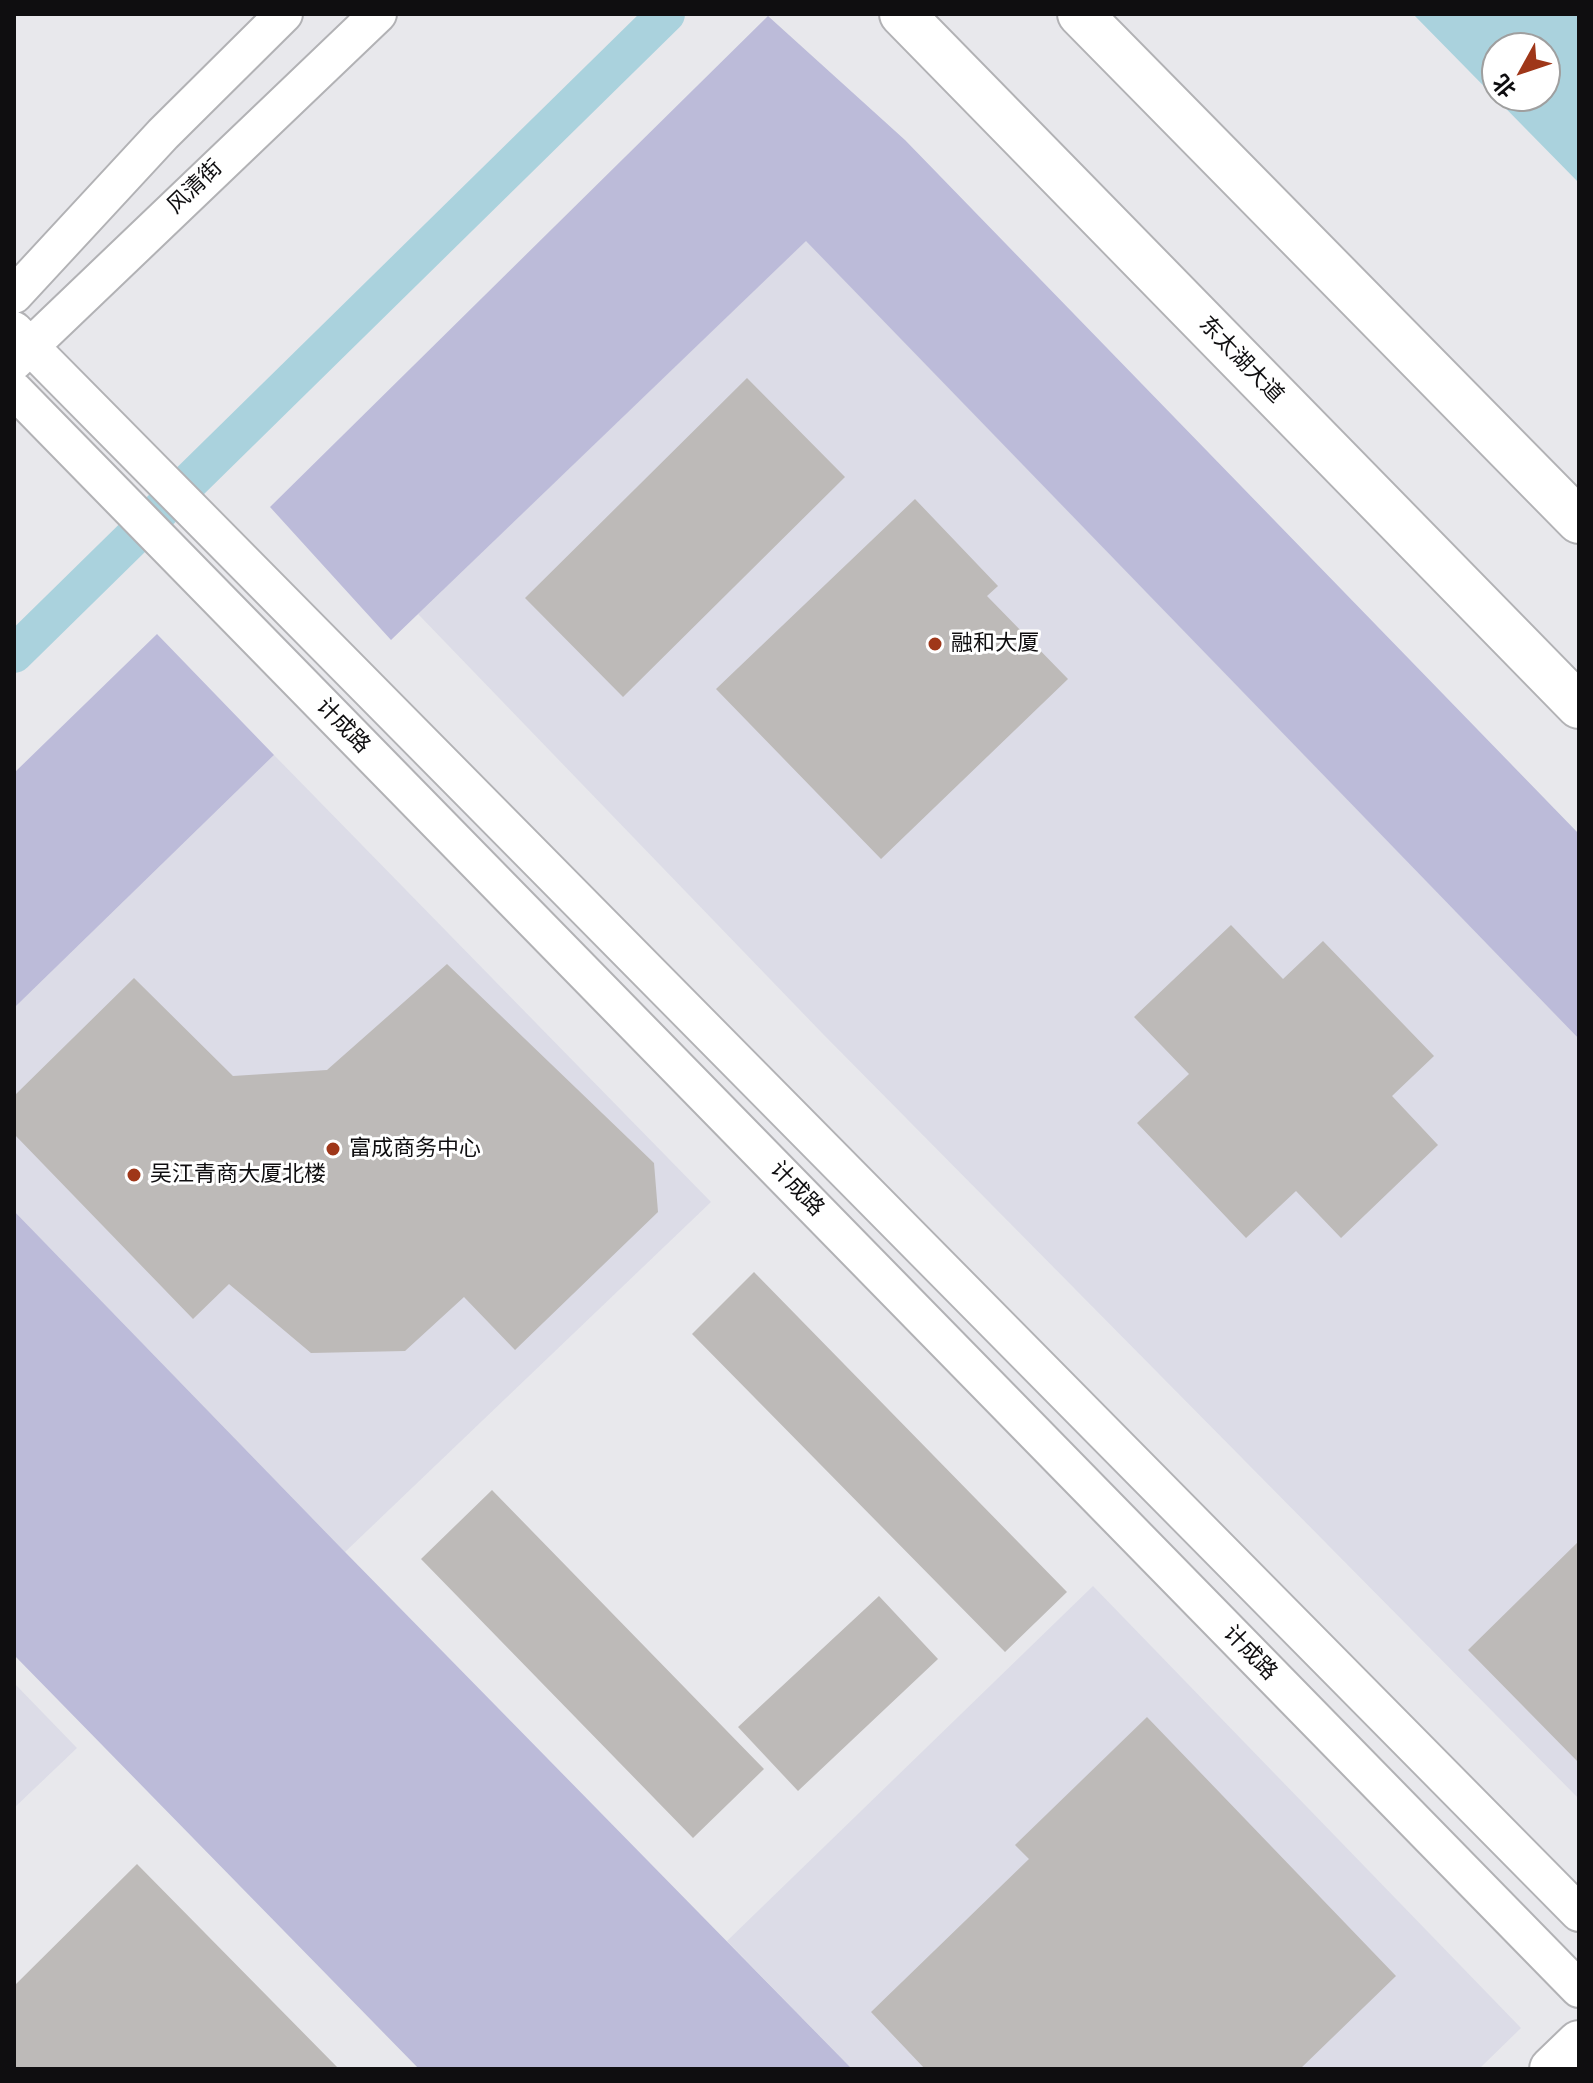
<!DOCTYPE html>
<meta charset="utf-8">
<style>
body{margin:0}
#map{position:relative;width:1593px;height:2083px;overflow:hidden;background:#e8e8ec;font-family:"PT Sans Narrow","Noto Sans SC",sans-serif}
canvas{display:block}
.frame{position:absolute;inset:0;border:16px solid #0f0e10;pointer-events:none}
.north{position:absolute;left:1481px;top:32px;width:80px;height:80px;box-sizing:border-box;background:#fff;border:2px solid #9f9f9f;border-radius:50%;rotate:230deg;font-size:22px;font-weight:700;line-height:32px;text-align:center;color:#0f0e10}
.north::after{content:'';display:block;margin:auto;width:28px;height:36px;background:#9f3719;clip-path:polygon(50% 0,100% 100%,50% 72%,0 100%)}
</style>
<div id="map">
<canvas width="1593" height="2083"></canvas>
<div class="frame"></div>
<div class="north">北</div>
</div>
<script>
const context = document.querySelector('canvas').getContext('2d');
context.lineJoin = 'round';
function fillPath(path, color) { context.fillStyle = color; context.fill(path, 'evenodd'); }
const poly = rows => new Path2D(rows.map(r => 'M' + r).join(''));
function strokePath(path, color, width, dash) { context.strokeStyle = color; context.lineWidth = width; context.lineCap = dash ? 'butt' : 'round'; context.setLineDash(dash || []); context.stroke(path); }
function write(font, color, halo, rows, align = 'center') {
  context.font = font + ' "PT Sans Narrow","Noto Sans SC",sans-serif'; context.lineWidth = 6; context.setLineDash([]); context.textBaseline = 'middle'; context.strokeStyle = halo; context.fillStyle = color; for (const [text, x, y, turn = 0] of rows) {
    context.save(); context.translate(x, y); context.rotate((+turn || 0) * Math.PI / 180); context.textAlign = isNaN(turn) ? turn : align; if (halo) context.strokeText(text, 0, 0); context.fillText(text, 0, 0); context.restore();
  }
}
fillPath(poly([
 [806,240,1579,1039,1579,1799,822,1033,418,614],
 [274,755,711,1202,345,1552,14,1211,14,1008],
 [1093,1586,1521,2028,1479,2069,852,2069,727,1941],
 [14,1683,77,1748,14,1808]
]), '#dcdce7');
fillPath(poly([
 [768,16,905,140,1579,834,1579,1039,806,241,391,640,270,507],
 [157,634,274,755,14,1008,14,773],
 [14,1211,345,1552,852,2069,419,2069,14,1655]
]), '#bcbbd9');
fillPath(poly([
 [1413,14,1579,14,1579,183],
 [1497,48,1545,48,1545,96,1497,96]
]), '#aad2dd');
strokePath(poly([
 [14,654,666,14]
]), '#aad2dd', 38);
fillPath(poly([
 [747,378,845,477,623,697,525,598],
 [915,499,998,586,987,596,1068,679,881,859,716,689],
 [1231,925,1283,979,1323,941,1434,1056,1392,1096,1438,1145,1341,1238,1296,1191,1246,1238,1137,1123,1189,1074,1134,1017],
 [447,964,654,1163,658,1212,515,1350,464,1297,405,1351,311,1353,229,1284,193,1319,14,1134,14,1096,134,978,233,1076,327,1070],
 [754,1272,1067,1592,1005,1652,692,1334],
 [492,1490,764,1769,693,1838,421,1559],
 [1579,1541,1579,1763,1468,1650],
 [879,1596,938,1659,798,1791,738,1727],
 [1147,1717,1396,1976,1300,2069,925,2069,871,2012,1029,1859,1015,1845],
 [137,1864,339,2069,14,2069,14,1986]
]), '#bdbab8');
const minor = poly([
 [14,295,163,134,284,14],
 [14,330,1579,1913],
 [14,362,378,14],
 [14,390,1579,1989]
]);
const major = poly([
 [902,14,1579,706],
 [1080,14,1579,521],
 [1552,2069,1579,2043]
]);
strokePath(minor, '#b2b2b5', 40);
strokePath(major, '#b2b2b5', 48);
strokePath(minor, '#fff', 36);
strokePath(major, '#fff', 44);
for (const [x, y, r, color] of [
 [935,644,8,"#9f3719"],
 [333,1149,8,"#9f3719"],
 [134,1175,8,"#9f3719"]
]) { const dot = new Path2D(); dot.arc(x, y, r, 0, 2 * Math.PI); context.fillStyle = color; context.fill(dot); strokePath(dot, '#fff', 3); }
write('22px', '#0f0e10', '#fff', [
 ["风清街",195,187,-44],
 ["东太湖大道",1241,360,46],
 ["计成路",343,726,46],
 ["计成路",797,1189,46],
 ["计成路",1250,1653,46]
]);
write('22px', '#0f0e10', '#fff', [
 ["融和大厦",951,644],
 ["富成商务中心",349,1149],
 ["吴江青商大厦北楼",150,1175]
], 'left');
</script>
